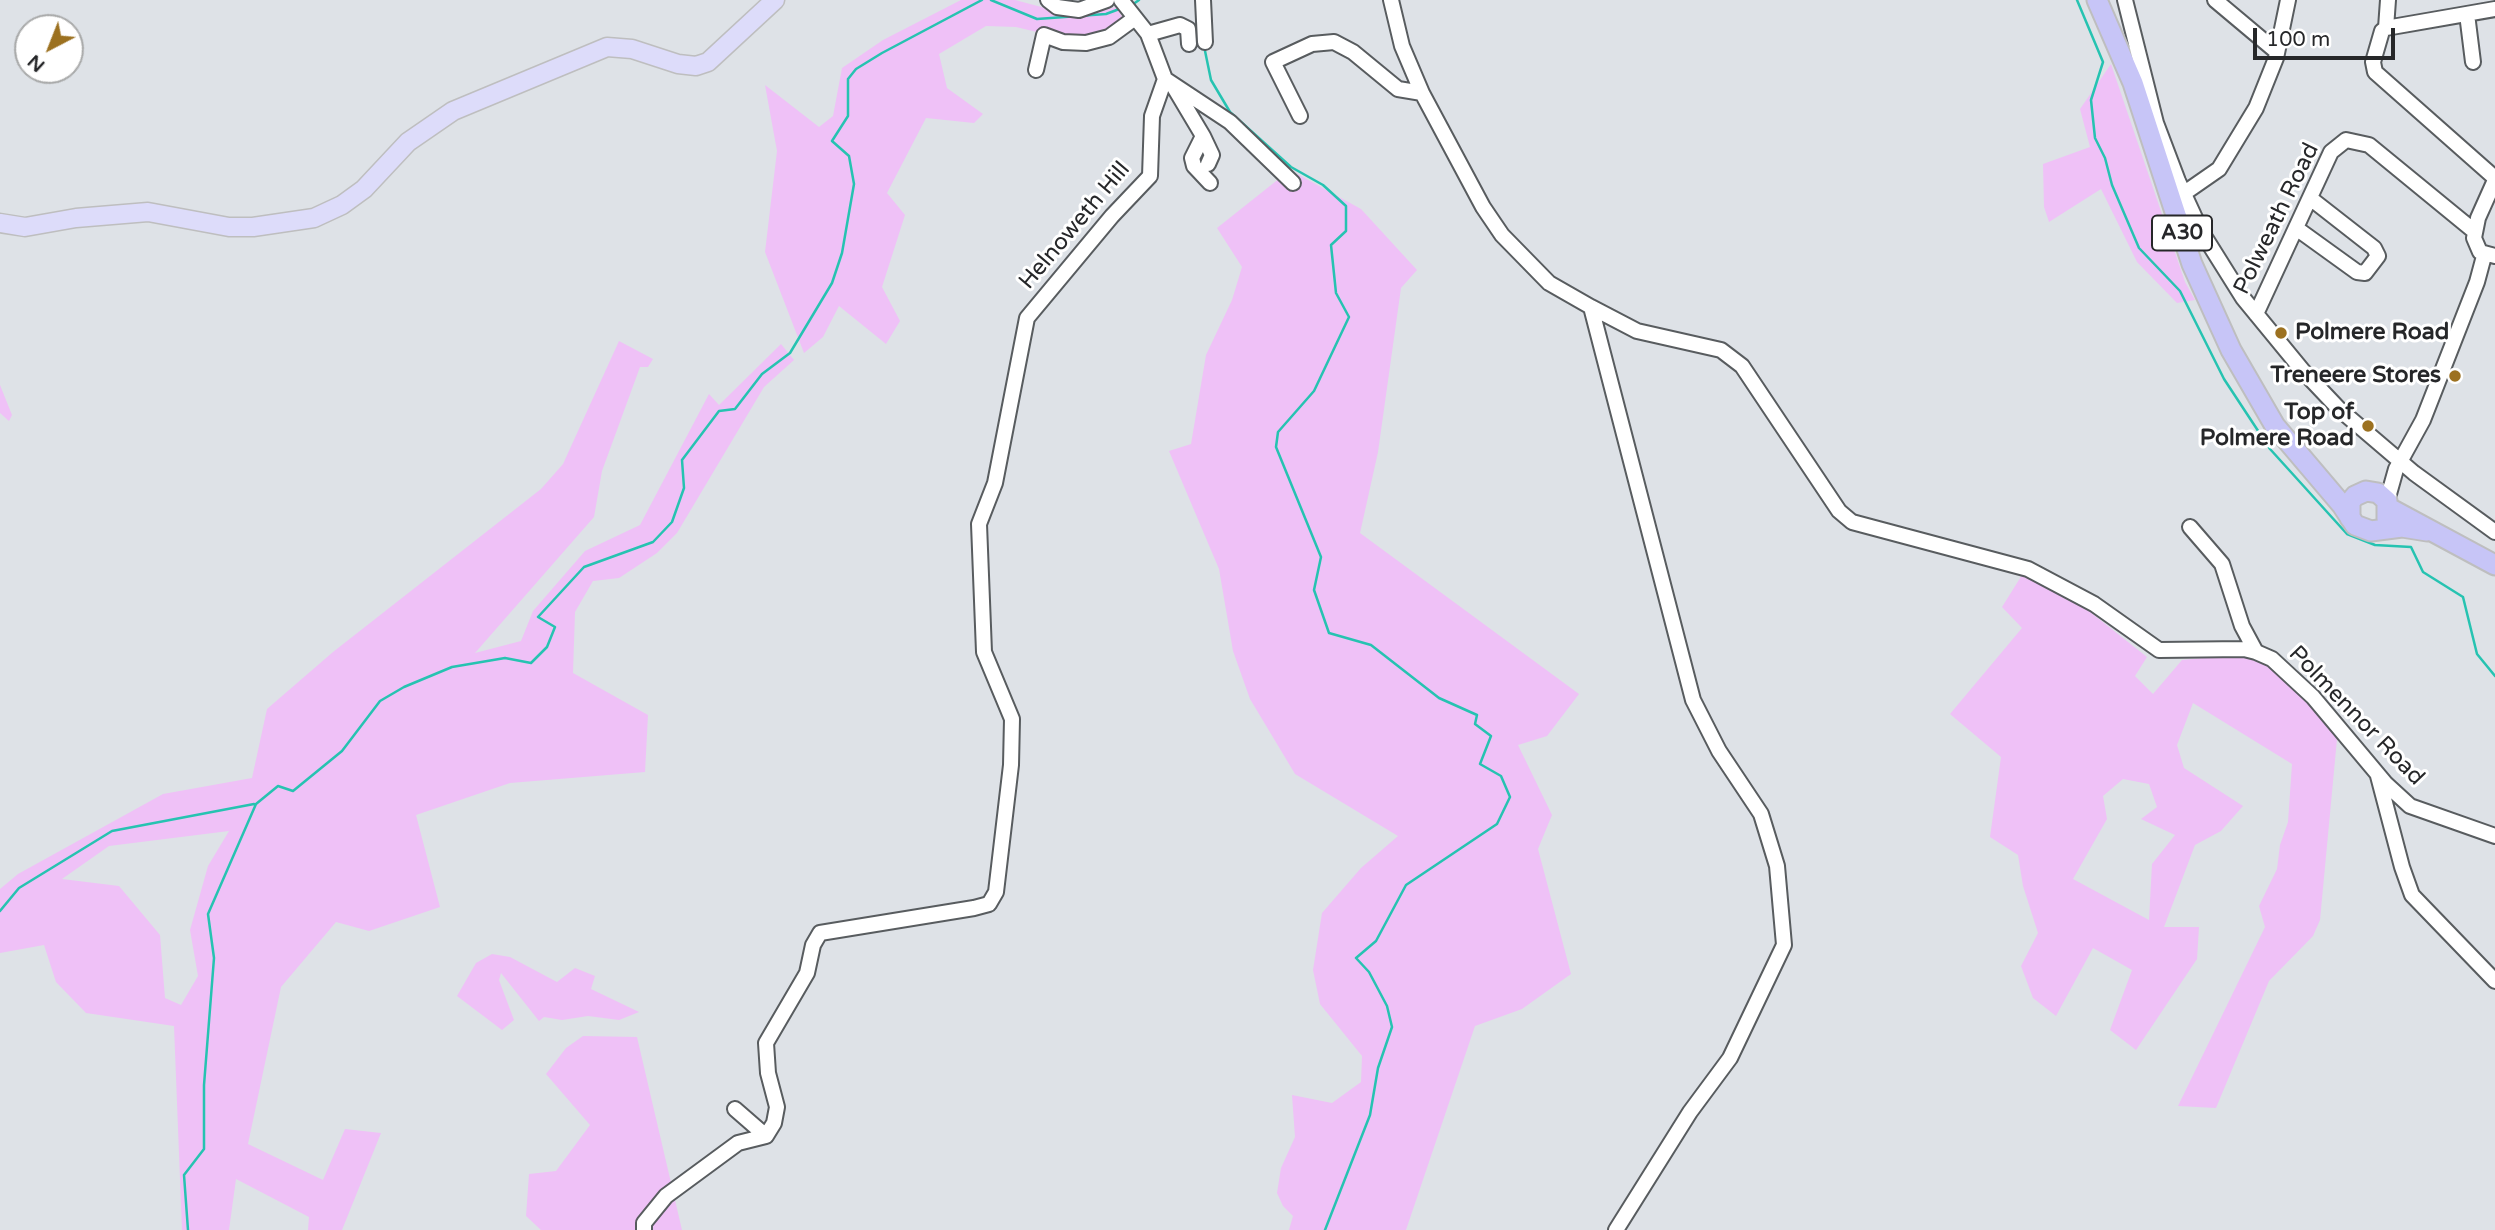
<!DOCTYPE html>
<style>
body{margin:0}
#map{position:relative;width:2495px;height:1230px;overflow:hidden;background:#dee2e7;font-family:"Varela Round",sans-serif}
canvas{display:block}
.north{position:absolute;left:14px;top:14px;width:70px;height:70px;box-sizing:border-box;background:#fff;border:2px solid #a8a9a9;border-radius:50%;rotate:222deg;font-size:19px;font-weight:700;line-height:28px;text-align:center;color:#262729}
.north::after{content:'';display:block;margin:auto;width:24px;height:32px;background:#9c7120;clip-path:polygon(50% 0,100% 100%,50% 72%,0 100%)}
.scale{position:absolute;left:2253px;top:28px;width:142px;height:32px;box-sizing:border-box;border:4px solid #262729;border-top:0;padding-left:9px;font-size:21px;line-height:24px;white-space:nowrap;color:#262729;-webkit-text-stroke:5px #fff;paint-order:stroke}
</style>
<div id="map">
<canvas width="2495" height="1230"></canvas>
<div class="north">N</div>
<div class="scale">100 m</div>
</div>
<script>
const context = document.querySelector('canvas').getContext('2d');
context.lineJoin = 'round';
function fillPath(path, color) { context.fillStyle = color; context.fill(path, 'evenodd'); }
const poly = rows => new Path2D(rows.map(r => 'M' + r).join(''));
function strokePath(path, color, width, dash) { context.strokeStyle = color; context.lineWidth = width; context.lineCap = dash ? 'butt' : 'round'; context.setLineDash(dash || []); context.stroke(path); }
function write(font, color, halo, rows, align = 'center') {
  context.font = font + ' "Varela Round",sans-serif'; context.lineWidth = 6; context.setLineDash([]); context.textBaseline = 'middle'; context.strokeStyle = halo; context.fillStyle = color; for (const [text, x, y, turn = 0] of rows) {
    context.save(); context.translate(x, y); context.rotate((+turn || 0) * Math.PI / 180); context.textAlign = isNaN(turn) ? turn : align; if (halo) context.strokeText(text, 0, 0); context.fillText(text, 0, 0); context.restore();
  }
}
fillPath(poly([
 [961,0,1015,0,1060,12,1095,13,1116,7,1124,20,1093,34,1066,39,1016,27,986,26,939,54,947,88,983,114,974,123,926,118,887,193,905,215,882,287,900,321,886,344,839,306,823,337,804,353,765,252,777,151,765,85,819,127,833,116,842,68,883,40],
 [2111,64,2185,282,2195,300,2177,303,2137,262,2101,189,2049,222,2044,207,2043,164,2090,147,2080,109],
 [1290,170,1361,209,1417,270,1401,288,1378,452,1360,533,1579,694,1547,736,1518,745,1552,815,1538,849,1571,974,1522,1009,1475,1026,1406,1230,1289,1230,1293,1216,1283,1206,1277,1193,1281,1168,1295,1137,1292,1095,1332,1103,1361,1082,1362,1056,1320,1004,1313,970,1322,913,1361,868,1398,836,1295,774,1250,699,1233,651,1219,569,1169,451,1191,444,1206,355,1232,300,1242,267,1217,228],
 [619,341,653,359,648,367,640,367,602,471,594,517,475,653,521,641,533,611,585,551,640,525,709,394,719,405,781,344,794,360,764,387,677,533,657,553,619,578,593,581,575,612,573,673,648,715,645,772,510,783,416,815,440,907,369,931,336,922,281,987,248,1144,323,1180,345,1129,381,1133,342,1230,308,1230,309,1217,236,1179,229,1230,182,1230,174,1026,86,1013,56,982,44,945,0,953,0,889,18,874,163,794,252,778,267,709,333,652,541,489,563,464],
 [229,831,208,866,190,930,198,976,181,1005,165,998,160,935,119,886,62,879,109,846],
 [0,385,12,415,9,421,0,413],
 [2022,575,2085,608,2147,657,2135,676,2153,694,2182,660,2236,655,2263,661,2309,701,2337,739,2320,920,2313,936,2269,981,2216,1108,2178,1106,2265,927,2259,906,2277,869,2280,845,2288,822,2292,764,2193,703,2177,745,2184,768,2243,806,2221,831,2195,845,2164,927,2199,927,2197,959,2136,1050,2110,1030,2132,970,2093,948,2056,1016,2033,998,2021,966,2038,933,2023,886,2018,855,1990,837,2001,757,1950,714,2022,628,2002,607],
 [2123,779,2149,784,2157,807,2141,819,2175,835,2152,864,2149,920,2073,879,2107,819,2103,796],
 [492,954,510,957,557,982,575,968,595,976,591,989,639,1012,619,1020,588,1016,562,1020,544,1017,539,1021,501,973,499,980,514,1020,502,1030,457,996,476,963],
 [583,1036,637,1037,682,1230,541,1230,526,1216,529,1174,556,1171,590,1125,546,1074,566,1048]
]), '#efc1f7');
strokePath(poly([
 [991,0,1037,19,1106,14,1122,8],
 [2077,0,2103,62,2091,100,2095,138,2105,158,2112,185,2139,248,2180,291,2224,379,2270,449,2347,534,2375,545,2411,547,2423,572,2463,597,2477,654,2495,676],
 [1132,5,1139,0],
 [1204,46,1211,80,1230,112,1291,167,1323,185,1346,206,1346,231,1331,245,1336,293,1349,317,1314,391,1278,432,1276,447,1321,557,1314,590,1329,633,1371,645,1439,698,1477,715,1475,724,1491,736,1480,764,1501,776,1510,797,1497,824,1406,885,1376,941,1356,958,1369,972,1387,1006,1392,1027,1378,1068,1370,1115,1325,1230],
 [0,911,19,888,112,831,254,804],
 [188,1230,184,1175,204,1149,204,1085,214,958,208,914,256,804,278,786,293,791,342,751,380,701,404,687,452,667,505,658,531,663,547,647,555,627,538,617,584,567,653,542,672,522,684,488,682,460,719,411,735,409,762,374,790,353,832,283,842,253,854,184,849,156,832,141,848,116,848,79,856,69,882,53,982,0]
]), '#26c3b1', 2.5);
const minor = poly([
 [1048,0,1057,7,1079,10,1107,0],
 [1121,0,1148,34,1165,79],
 [1203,0,1205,42],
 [1391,0,1402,46,1422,93,1483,207,1502,235,1549,283,1591,307,1693,700,1719,751,1761,814,1777,866,1784,945,1730,1058,1690,1112,1616,1230],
 [2125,0,2156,123,2178,181,2201,231,2243,298,2303,371,2339,409,2414,473,2495,532],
 [2215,0,2277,52],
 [2388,0,2386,28,2382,31,2373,62,2375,72,2495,178],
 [2467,14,2473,62],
 [2386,28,2495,9],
 [1148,34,1180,25,1188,29,1189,44],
 [1036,70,1044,35,1063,42,1086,43,1109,37,1135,18],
 [1165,79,1230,122,1293,183],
 [1172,84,1203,136,1192,158,1194,166,1210,183],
 [1300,116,1273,62,1312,44,1334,42,1353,52,1398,89,1422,93],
 [1203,136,1212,155,1208,164],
 [2495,180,2478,218,2474,238,2480,252,2495,256],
 [2183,194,2219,169,2256,108,2276,58,2288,0],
 [2296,228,2357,272,2365,273,2378,256,2374,248,2310,198],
 [1591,307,1637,331,1721,350,1742,366,1839,511,1852,522,2028,569,2094,604,2159,650,2244,649,2256,652,2272,659,2313,697,2386,784,2410,806,2495,836],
 [2256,314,2331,152,2346,140,2369,145,2474,231],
 [2387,501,2396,469,2423,420,2477,282,2484,256],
 [2190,527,2222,564,2242,626,2256,652],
 [2378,776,2402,867,2412,895,2495,981],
 [735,1109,766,1136],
 [644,1230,644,1223,666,1196,738,1143,766,1136,774,1123,777,1107,768,1073,766,1043,807,973,813,945,820,933,974,908,989,904,996,892,1011,765,1012,719,984,652,979,524,995,483,1027,318,1112,216,1150,176,1152,116,1165,79]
]);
const major = poly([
 [0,223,25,227,76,218,148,212,229,227,253,227,314,218,342,205,364,189,408,142,453,111,607,47,632,49,678,64,696,66,708,62,775,0]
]);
const highway = poly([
 [2097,0,2133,83,2192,264,2231,350,2275,426,2342,505,2355,525,2371,531,2402,527,2427,531],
 [2389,508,2495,565],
 [2350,518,2350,502,2355,496,2366,491,2378,493,2387,501,2387,519]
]);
strokePath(minor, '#585c5f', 18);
strokePath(major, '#bebebf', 21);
strokePath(highway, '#bebebf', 23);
strokePath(minor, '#fff', 14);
strokePath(major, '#dddcfa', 18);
strokePath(highway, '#c7c5f7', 19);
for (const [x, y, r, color] of [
 [2281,333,7,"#9c7120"],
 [2455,376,7,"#9c7120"],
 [2368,426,7,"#9c7120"]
]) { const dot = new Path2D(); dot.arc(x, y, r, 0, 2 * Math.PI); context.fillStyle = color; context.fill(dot); strokePath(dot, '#fff', 2.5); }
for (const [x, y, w] of [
 [2182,233,60]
]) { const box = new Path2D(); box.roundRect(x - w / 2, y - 17.5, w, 35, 5); context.fillStyle = '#fff'; context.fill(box); strokePath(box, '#262729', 2); }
write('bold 21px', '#262729', null, [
 ["A30",2182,233]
]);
write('23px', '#262729', '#fff', [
 ["Polweath Road",2277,219,-64],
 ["Helnoweth Hill",1075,226,-50],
 ["Polmennor Road",2356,716,46]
]);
write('bold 23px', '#262729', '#fff', [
 ["Polmere Road",2295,333,"left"],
 ["Treneere Stores",2441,376],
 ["Top of",2354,413],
 ["Polmere Road",2354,439]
], 'right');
</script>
